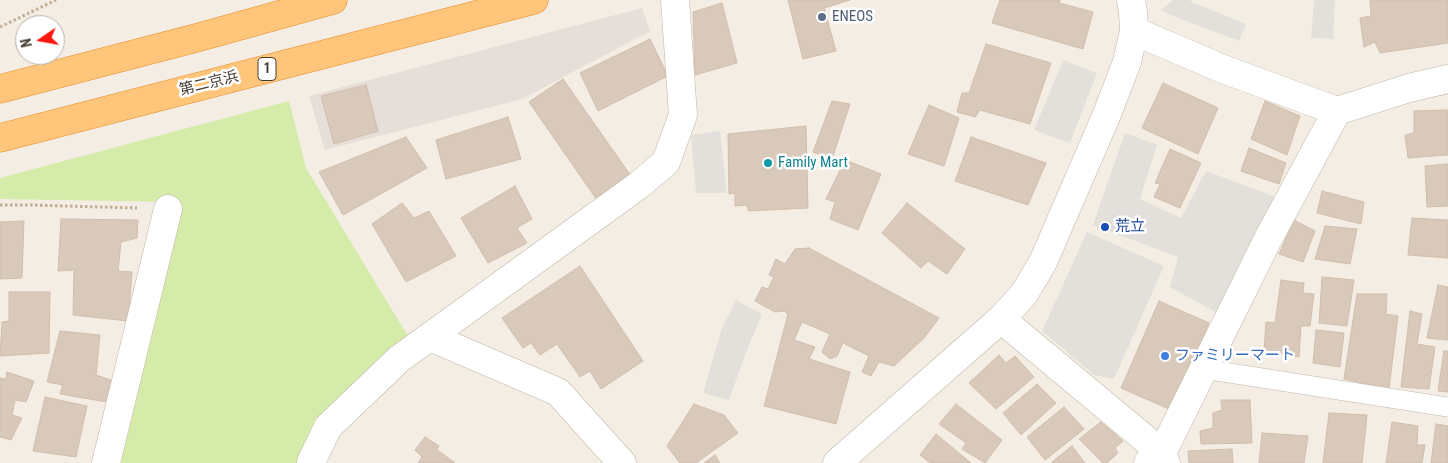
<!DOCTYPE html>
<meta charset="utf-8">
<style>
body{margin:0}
#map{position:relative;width:1448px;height:463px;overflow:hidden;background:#f3ede3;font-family:"Roboto Condensed",sans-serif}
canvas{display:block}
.north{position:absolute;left:15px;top:15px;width:50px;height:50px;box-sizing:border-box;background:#fff;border:1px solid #b5b1ad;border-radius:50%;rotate:258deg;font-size:14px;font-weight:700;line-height:20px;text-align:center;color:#453c33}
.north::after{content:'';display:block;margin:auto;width:18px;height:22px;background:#ff160f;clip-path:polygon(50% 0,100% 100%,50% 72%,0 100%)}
</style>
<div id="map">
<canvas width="1448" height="463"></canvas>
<div class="north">N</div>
</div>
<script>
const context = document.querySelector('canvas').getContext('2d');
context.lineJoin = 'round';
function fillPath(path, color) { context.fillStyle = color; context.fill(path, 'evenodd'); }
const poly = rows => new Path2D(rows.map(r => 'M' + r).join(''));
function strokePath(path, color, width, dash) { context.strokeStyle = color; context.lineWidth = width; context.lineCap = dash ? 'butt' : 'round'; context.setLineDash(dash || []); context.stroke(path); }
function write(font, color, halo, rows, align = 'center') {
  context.font = font + ' "Roboto Condensed","Noto Sans JP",sans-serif'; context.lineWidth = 5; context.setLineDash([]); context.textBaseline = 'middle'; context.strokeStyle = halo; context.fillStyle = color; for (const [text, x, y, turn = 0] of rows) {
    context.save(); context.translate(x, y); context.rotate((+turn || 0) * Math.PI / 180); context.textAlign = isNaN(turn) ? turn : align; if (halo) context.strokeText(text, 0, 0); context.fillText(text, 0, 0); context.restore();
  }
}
fillPath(poly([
 [642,8,650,31,522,99,325,150,309,96]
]), '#e5ded9');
fillPath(poly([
 [289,101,306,168,409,338,303,463,117,463,179,202,0,199,0,178]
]), '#d5eba9');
fillPath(poly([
 [1173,0,1190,0,1192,2,1246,24,1239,41,1173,16,1161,10],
 [1314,0,1335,0,1333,39,1311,38],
 [1063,60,1097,73,1070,143,1034,130],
 [720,131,727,193,696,193,691,135],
 [1125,133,1157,145,1140,199,1181,218,1206,171,1276,197,1219,314,1170,287,1178,257,1093,225],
 [1087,232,1164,266,1114,379,1094,375,1042,331],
 [736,300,762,314,745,355,729,400,703,393,722,328]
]), '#e3e0dc');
const building = poly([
 [788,0,850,0,824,8,836,51,803,59,788,0],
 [1000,0,1060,0,1059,3,1093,12,1083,49,992,23,1000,0],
 [1370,0,1448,0,1448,43,1380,53,1375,42,1364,47,1360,18,1371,16,1370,0],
 [722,3,737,63,695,75,693,12,722,3],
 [650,39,668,76,598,111,580,73,650,39],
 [986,44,1051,63,1030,124,980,110,975,117,957,112,962,93,969,93,986,44],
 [563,79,631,176,597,200,529,102,563,79],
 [1163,83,1218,108,1198,154,1142,128,1163,83],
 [366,85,378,131,334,144,321,96,366,85],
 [832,101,850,104,832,159,813,152,832,101],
 [1265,101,1300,116,1287,155,1251,139,1265,101],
 [929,105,959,118,944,166,908,154,929,105],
 [1448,110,1448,155,1408,158,1405,135,1414,133,1414,111,1448,110],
 [508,117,521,159,446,179,436,140,508,117],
 [806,126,808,208,749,211,746,205,735,206,735,193,729,194,728,134,806,126],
 [406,137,427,168,343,215,319,172,406,137],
 [971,137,1046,163,1028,205,955,181,971,137],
 [1249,148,1286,163,1279,184,1241,171,1249,148],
 [1170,149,1201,163,1180,208,1154,197,1160,184,1155,183,1170,149],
 [845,160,881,174,858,230,830,219,835,202,826,199,845,160],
 [1448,164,1448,206,1427,207,1425,166,1448,164],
 [515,186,532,219,517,228,527,243,488,263,461,218,515,186],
 [1322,191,1364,202,1361,224,1317,213,1322,191],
 [402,203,414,218,429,211,456,256,406,282,372,224,402,203],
 [907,203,965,249,947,274,928,261,921,268,882,233,907,203],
 [1412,218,1448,220,1448,258,1408,255,1412,218],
 [61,219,138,220,137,238,121,242,118,271,132,272,128,321,73,315,74,270,58,271,61,219],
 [1294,220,1315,231,1303,262,1279,254,1294,220],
 [24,221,22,278,0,279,0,222,24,221],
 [1325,226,1357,229,1350,264,1315,259,1325,226],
 [809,248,939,318,924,338,894,366,879,362,871,376,862,372,869,356,843,343,837,356,830,359,822,352,830,334,802,322,794,340,815,347,809,359,850,372,836,424,764,406,788,314,784,311,775,312,755,301,762,287,768,289,774,277,769,275,776,259,785,264,795,249,809,248],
 [580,266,643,361,601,389,590,371,580,377,557,344,540,355,531,343,523,348,502,318,580,266],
 [1322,277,1354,280,1347,326,1319,323,1322,277],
 [1281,280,1304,283,1303,293,1314,294,1310,326,1301,326,1299,357,1264,351,1266,322,1275,323,1281,280],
 [1438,285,1448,287,1448,340,1427,338,1438,285],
 [9,292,50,292,49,353,0,356,2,322,9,321,9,292],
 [1357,294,1387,294,1386,314,1398,316,1389,389,1344,379,1357,294],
 [1159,301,1209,323,1171,410,1121,388,1159,301],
 [1410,311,1422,314,1417,344,1435,347,1429,389,1401,387,1410,311],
 [1316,330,1344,333,1340,367,1313,363,1316,330],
 [60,331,100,335,96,375,111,380,107,402,60,394,63,385,47,382,60,331],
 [1444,351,1448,351,1448,392,1438,391,1444,351],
 [999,355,1006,363,1015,356,1034,377,996,409,969,383,999,355],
 [7,372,34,381,26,402,15,400,12,415,22,418,11,440,0,437,0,378,6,379,7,372],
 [1037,384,1056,403,1021,435,1003,413,1037,384],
 [45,397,87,406,76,457,33,451,45,397],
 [1221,400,1250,400,1252,443,1201,444,1200,431,1213,428,1213,413,1222,410,1221,400],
 [694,404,724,415,738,433,696,463,680,463,667,446,694,404],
 [956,404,1002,440,985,463,962,449,966,443,939,424,956,404],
 [1064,407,1084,429,1045,460,1027,437,1064,407],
 [1329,413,1367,415,1362,463,1323,463,1329,413],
 [1101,422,1123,441,1115,448,1118,453,1107,463,1103,463,1079,439,1101,422],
 [1392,422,1418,426,1417,445,1425,445,1422,463,1386,463,1392,422],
 [1436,424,1448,426,1448,463,1431,463,1436,424],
 [1262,433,1308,436,1304,463,1259,463,1262,433],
 [936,434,971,463,930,463,920,455,936,434],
 [425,437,439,446,437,450,455,463,418,463,422,457,415,450,425,437],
 [1072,446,1085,463,1052,463,1052,462,1072,446],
 [1232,449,1233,463,1189,463,1188,451,1232,449],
 [715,455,720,463,704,463,715,455]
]);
fillPath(building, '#d9c9bb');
strokePath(building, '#d1bdab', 1);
const service = poly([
 [1204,369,1448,407]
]);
const minor = poly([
 [1134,31,1223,69,1337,111,1409,88,1448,79],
 [1001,319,1162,453,1166,463],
 [430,337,558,392,622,463],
 [106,463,168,209],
 [311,463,312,460,328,427,399,359,639,185,666,162,683,115,675,0],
 [1148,463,1162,453,1268,239,1337,111]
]);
const tertiary = poly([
 [837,463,1001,319,1024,294,1043,262,1107,114,1127,62,1134,31,1133,12,1131,0]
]);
const trunk = poly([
 [0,89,196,38,333,0],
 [0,138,534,0]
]);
strokePath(service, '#c2b6a8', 20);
strokePath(minor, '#c2b6a8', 29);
strokePath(tertiary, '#c2b6a8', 29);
strokePath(trunk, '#e88b28', 29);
strokePath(poly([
 [0,27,56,0],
 [0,205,31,205,137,208]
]), '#c2ad96', 3, [2.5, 2.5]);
strokePath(service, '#fff', 19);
strokePath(minor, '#fff', 28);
strokePath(tertiary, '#fff', 28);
strokePath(trunk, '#ffc57a', 28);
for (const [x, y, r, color] of [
 [822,17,5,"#5c6f8a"],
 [768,163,5,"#0f9aa8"],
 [1105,227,5,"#1a4fb4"],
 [1165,356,5,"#3f7fe0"]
]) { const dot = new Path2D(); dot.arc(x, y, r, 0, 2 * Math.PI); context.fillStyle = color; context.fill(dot); strokePath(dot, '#fff', 2); }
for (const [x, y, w] of [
 [267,69,18]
]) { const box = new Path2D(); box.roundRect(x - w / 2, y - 11.5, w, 23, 4); context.fillStyle = '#fff'; context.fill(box); strokePath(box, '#453c33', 1); }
write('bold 14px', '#453c33', null, [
 ["1",267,69]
]);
write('15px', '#4e5e75', '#fff', [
 ["ENEOS",832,17]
], 'left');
write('15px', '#453c33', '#fff', [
 ["第二京浜",209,84,-14]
]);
write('15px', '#0d838f', '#fff', [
 ["Family Mart",778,163]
], 'left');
write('15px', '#164399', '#fff', [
 ["荒立",1115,227]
], 'left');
write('15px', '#366cbe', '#fff', [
 ["ファミリーマート",1175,356]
], 'left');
</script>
